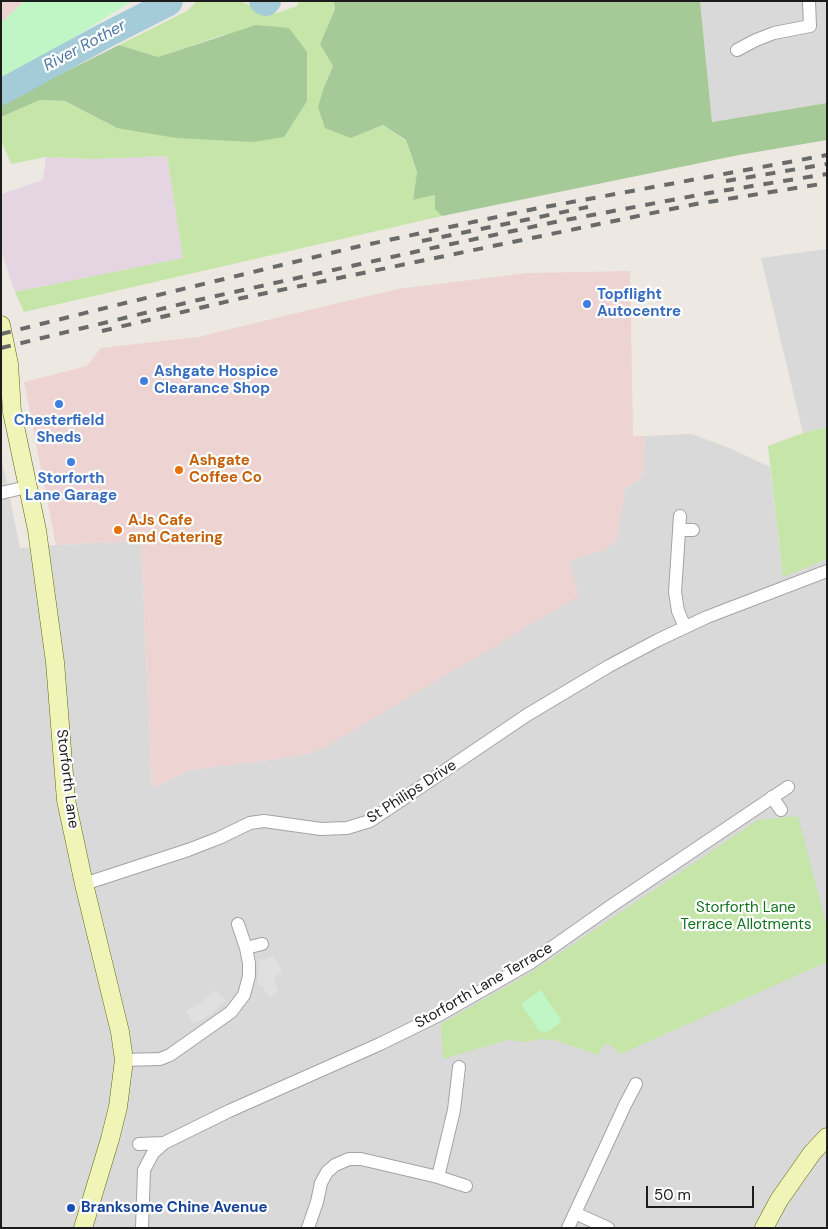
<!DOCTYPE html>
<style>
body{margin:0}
#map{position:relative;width:828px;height:1229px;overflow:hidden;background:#ede9e2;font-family:"DM Sans",sans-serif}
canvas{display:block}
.frame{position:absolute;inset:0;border:2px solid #1c1c1c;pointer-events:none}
.scale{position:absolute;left:646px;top:1186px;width:108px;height:22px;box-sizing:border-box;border:2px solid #1c1c1c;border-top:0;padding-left:6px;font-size:15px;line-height:18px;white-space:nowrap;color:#1c1c1c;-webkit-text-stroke:4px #fff;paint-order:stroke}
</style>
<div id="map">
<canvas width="828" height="1229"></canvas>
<div class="frame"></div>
<div class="scale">50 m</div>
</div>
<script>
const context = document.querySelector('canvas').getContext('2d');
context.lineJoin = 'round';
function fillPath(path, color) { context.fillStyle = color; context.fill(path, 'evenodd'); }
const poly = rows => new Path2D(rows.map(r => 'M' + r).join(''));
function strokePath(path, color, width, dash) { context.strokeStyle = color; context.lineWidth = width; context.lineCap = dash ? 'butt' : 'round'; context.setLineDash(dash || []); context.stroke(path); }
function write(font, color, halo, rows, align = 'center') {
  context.font = font + ' "DM Sans",sans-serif'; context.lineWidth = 4.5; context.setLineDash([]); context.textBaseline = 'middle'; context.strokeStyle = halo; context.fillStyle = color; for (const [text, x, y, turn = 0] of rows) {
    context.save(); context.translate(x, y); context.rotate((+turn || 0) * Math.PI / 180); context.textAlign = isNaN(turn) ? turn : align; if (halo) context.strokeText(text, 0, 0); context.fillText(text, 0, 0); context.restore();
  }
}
fillPath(poly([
 [700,1,827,1,827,103,712,122],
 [827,249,827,427,803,433,761,258],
 [692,434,729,448,770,467,783,576,827,559,827,1228,1,1228,1,455,20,548,56,545,141,541,152,788,190,770,300,756,568,561,604,550,616,541,625,489,639,480,643,471,645,436]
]), '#dad9d9');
fillPath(poly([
 [1,1,24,1,1,23],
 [630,271,633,436,645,436,643,471,639,480,625,489,616,541,604,550,569,561,579,596,322,749,300,756,190,770,152,788,141,541,56,545,24,382,87,366,101,348,198,337,284,316,398,289,527,273]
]), '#edd3d1');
fillPath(poly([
 [167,156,183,258,15,292,1,251,1,194,43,180,46,157,94,159]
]), '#e5d4e2');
fillPath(poly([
 [197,1,240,1,256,8,277,13,297,6,299,1,334,1,335,9,320,44,333,65,324,87,351,138,383,125,406,141,417,172,413,200,435,195,435,209,442,216,24,312,15,292,183,258,167,156,94,159,46,157,11,164,1,140,1,117,40,100,65,101,117,128,226,34,158,57,119,45,187,11],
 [827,427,827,559,783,577,768,446,803,433],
 [798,816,827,928,827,962,621,1054,607,1043,600,1050,598,1055,554,1040,541,1039,526,1042,507,1040,443,1059,441,1024,533,971,758,820]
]), '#c5e5a9');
fillPath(poly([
 [334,1,700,1,712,122,827,103,827,140,739,155,442,216,435,209,435,195,413,200,417,172,406,140,383,125,351,138,325,128,318,107,324,87,333,66,320,44,335,9],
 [256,25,289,28,307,52,307,101,284,137,252,142,176,138,117,128,65,101,40,100,1,117,1,104,119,45,158,57]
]), '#a5ca98');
fillPath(poly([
 [24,1,132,1,67,42,1,78,1,23],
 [541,990,562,1022,547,1032,539,1031,521,1004]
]), '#c0f6c6');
fillPath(poly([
 [273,955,283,972,274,977,274,981,279,991,269,997,263,987,258,985,259,964,260,959,264,960],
 [215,990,226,1000,211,1014,194,1024,186,1011,202,1002]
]), '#e0e0e0');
strokePath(poly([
 [262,1,266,3,268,1],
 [1,92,106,35,169,3,170,1]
]), '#a4cbd8', 26);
const street = poly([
 [737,50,756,40,774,33,810,26,809,1],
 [1,493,27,487],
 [680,516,675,592,678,611,685,627],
 [679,530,693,530],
 [772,797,781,810],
 [84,884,188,850,219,838,250,823,264,821,321,829,347,828,370,821,394,805,527,715,609,666,658,640,707,617,827,571],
 [246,948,262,944],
 [124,1060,160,1059,170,1055,231,1012,244,995,249,976,249,963,246,948,238,924],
 [139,1144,164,1143],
 [438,1177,454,1110,459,1067],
 [575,1213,608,1228],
 [142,1228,144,1170,153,1153,164,1143,229,1111,380,1044,439,1015,530,963,611,906,788,787],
 [308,1228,317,1202,321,1183,327,1172,335,1165,349,1159,361,1159,438,1177,466,1186],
 [568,1228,625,1105,636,1084]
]);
const secondary = poly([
 [1,325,9,364,12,412,37,530,55,662,66,800,84,884,120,1032,124,1060,118,1107,110,1139,83,1228],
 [764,1228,779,1200,812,1153,827,1137]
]);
strokePath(street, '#a3a3a3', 14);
strokePath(secondary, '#5e6b0a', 19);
strokePath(street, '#fff', 12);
strokePath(secondary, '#f0f5b7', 18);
strokePath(poly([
 [726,181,827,164],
 [422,241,588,207],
 [102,331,242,298,696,204,827,183],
 [1,334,117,305,356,247,534,209,827,155],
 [1,348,198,300,428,249,555,222,709,193,827,174]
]), '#6a6a6a', 4, [10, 10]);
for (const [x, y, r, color] of [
 [587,304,5,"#3f7fe0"],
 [144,381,5,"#3f7fe0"],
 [59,404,5,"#3f7fe0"],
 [71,462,5,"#3f7fe0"],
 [179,470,5,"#e8710a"],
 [118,530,5,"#e8710a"],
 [71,1208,5,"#1a4fb4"]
]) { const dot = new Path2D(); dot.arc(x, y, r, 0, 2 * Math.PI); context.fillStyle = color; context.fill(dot); strokePath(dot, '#fff', 2); }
write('bold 15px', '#366cbe', '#fff', [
 ["Topflight",597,295],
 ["Autocentre",597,312],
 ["Ashgate Hospice",154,372],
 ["Clearance Shop",154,389],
 ["Chesterfield",59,421,"center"],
 ["Sheds",59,438,"center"],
 ["Storforth",71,479,"center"],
 ["Lane Garage",71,496,"center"]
], 'left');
write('bold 15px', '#c56008', '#fff', [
 ["Ashgate",189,461],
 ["Coffee Co",189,478],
 ["AJs Cafe",128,521],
 ["and Catering",128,538]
], 'left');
write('15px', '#1c1c1c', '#fff', [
 ["Storforth Lane",67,779,83],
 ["St Philips Drive",412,792,-33],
 ["Storforth Lane Terrace",484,986,-30]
]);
write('15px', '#11731c', '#fff', [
 ["Storforth Lane",746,908],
 ["Terrace Allotments",746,925]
]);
write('bold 15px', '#164399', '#fff', [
 ["Branksome Chine Avenue",81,1208]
], 'left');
write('italic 16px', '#4e77a5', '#fff', [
 ["River Rother",85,46,-28]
]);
</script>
